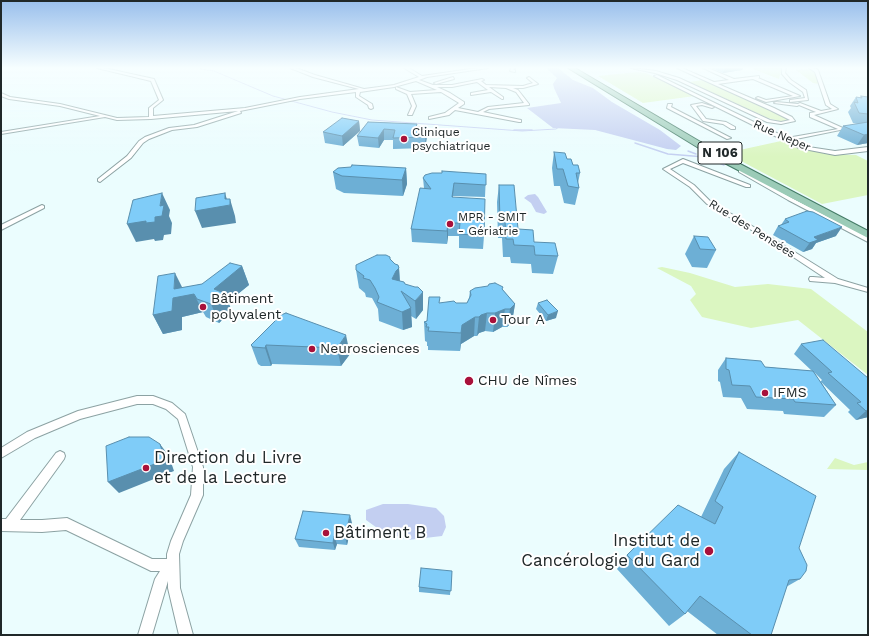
<!DOCTYPE html>
<meta charset="utf-8">
<style>
body{margin:0}
#map{position:relative;width:869px;height:636px;overflow:hidden;background:#ebfdfe;font-family:"Work Sans",sans-serif}
canvas{display:block}
.frame{position:absolute;inset:0;border:2px solid #202829;pointer-events:none}
</style>
<div id="map">
<canvas width="869" height="636"></canvas>
<div class="frame"></div>
</div>
<script>
const context = document.querySelector('canvas').getContext('2d');
context.lineJoin = 'round';
function fillPath(path, color) { context.fillStyle = color; context.fill(path, 'evenodd'); }
const poly = rows => new Path2D(rows.map(r => 'M' + r).join(''));
function strokePath(path, color, width, dash) { context.strokeStyle = color; context.lineWidth = width; context.lineCap = dash ? 'butt' : 'round'; context.setLineDash(dash || []); context.stroke(path); }
function write(font, color, halo, rows, align = 'center') {
  context.font = font + ' "Work Sans",sans-serif'; context.lineWidth = 4; context.setLineDash([]); context.textBaseline = 'middle'; context.strokeStyle = halo; context.fillStyle = color; for (const [text, x, y, turn = 0] of rows) {
    context.save(); context.translate(x, y); context.rotate((+turn || 0) * Math.PI / 180); context.textAlign = isNaN(turn) ? turn : align; if (halo) context.strokeText(text, 0, 0); context.fillText(text, 0, 0); context.restore();
  }
}
fillPath(poly([
 [756,68,782,68,779,79,753,69],
 [810,69,816,72,819,84,813,83,796,70],
 [637,72,646,73,695,96,643,103,598,76],
 [703,80,787,118,788,121,783,122,768,118,689,82],
 [781,141,804,149,827,154,856,155,868,161,868,195,822,204,726,153],
 [662,267,690,273,735,287,768,284,811,289,868,332,868,375,798,320,751,328,702,317,690,300,696,294,691,286,657,268],
 [835,458,854,465,868,462,868,470,827,469]
]), '#dbf6c1');
fillPath(poly([
 [546,68,558,68,573,80,593,88,612,102,660,130,681,146,676,150,667,149,595,130,553,128,527,108,561,103,554,88,553,84,557,78],
 [535,194,538,197,547,212,544,214,536,212,531,203,524,198,528,195],
 [383,504,408,504,436,508,444,516,446,527,442,536,408,540,380,530,366,520,366,510]
]), '#c3cff1');
strokePath(poly([
 [201,69,214,71,273,96,332,112,372,120,522,131,556,129,559,127]
]), '#c3cff1', 1);
strokePath(poly([
 [514,130,532,130],
 [635,143,668,154,705,157,724,165],
 [688,151,696,154]
]), '#c3cff1', 1.5);
const minor = poly([
 [97,68,104,68,154,79,163,100,153,108,153,116,245,108,300,97,359,89,313,77,290,68,296,68,315,75,364,89,394,85,419,77,404,68,409,68,422,76,477,68,488,68,427,77,419,80,433,85,452,85,482,79,484,80,481,81,486,85,523,86,533,83,527,78,529,77,538,84,523,88,513,88,518,90,529,104,529,105,489,109,483,112,521,120,521,122,519,122,455,110,449,115,429,119,429,117,445,113,459,103,441,92,411,94,416,106,412,115,408,115,412,106,407,94,396,89,396,87,410,92,437,90,416,81,394,87,360,92,359,96,372,104,373,108,371,109,369,108,368,105,356,97,356,92,300,99,240,111,241,113,197,127,172,130,149,139,143,143,131,158,100,182,98,181,98,179,127,156,139,141,145,137,169,128,194,125,238,111,151,119,117,120,105,117,1,134,1,132,100,116,60,106,9,99,1,96,1,93,10,97,60,104,117,118,149,117,149,108,159,100,151,81,97,68],
 [477,82,488,90,471,93,471,95,491,92,502,99,503,99,503,97,489,87,506,88,516,92,524,103,488,107,478,112,458,108,464,104,464,102,450,93,437,87,452,87,477,82],
 [511,68,515,68,513,70,515,70,515,72,510,71,511,68],
 [631,68,656,71,679,78,770,120,781,122,790,120,770,110,677,68,682,68,714,82,729,80,703,68,708,68,734,79,759,76,759,78,758,78,800,96,766,102,756,98,758,97,766,100,793,96,753,79,718,84,774,108,792,117,795,121,781,124,767,122,677,80,655,73,631,68],
 [782,68,786,68,785,73,791,80,806,90,808,100,790,102,790,100,805,98,803,92,789,82,782,74,782,68],
 [809,68,814,68,818,70,830,104,838,109,814,115,845,129,791,140,802,146,835,151,868,147,868,151,835,155,799,148,654,76,657,75,787,138,838,129,810,117,810,113,816,112,799,105,797,106,774,103,776,102,798,104,800,103,821,111,832,109,826,105,815,72,809,68],
 [453,77,454,79,436,84,434,83,453,77],
 [702,103,714,107,712,108,702,105,696,106,706,119,726,122,735,127,735,129,731,129,723,124,703,121,691,105,702,103],
 [668,104,672,104,671,107,731,138,727,139,667,108,668,104],
 [683,159,750,185,750,187,746,187,683,163,670,169,694,185,711,202,764,233,838,279,868,288,868,292,835,283,810,281,809,279,810,277,813,277,825,278,760,235,707,204,690,187,663,169,683,159],
 [739,170,743,170,792,198,868,237,868,242,788,200,739,172,739,170],
 [42,205,44,206,44,208,1,230,1,225,42,205],
 [137,396,153,396,172,403,185,414,203,467,203,495,183,541,179,554,180,588,193,635,179,635,168,588,168,581,152,635,138,635,155,579,160,571,151,571,147,569,66,530,42,532,1,531,1,519,6,519,56,453,60,451,64,453,65,456,64,459,20,520,42,520,67,518,152,559,167,559,167,554,171,541,191,495,193,467,178,419,166,409,153,404,137,404,80,419,35,438,1,458,1,448,27,432,78,411,137,396]
]);
const primary = poly([
 [568,68,575,68,721,154,868,231,868,238,715,158,568,68]
]);
strokePath(minor, '#8ca2a3', 2);
strokePath(primary, '#447b66', 2);
fillPath(minor, '#fff');
fillPath(primary, '#9bcbb7');
fillPath(poly([
 [711,68,743,68,742,70,723,73],
 [861,96,868,97,868,143,857,145,837,136,843,126,858,124,853,123,848,112,851,108,850,106,856,97,860,97],
 [359,121,360,131,343,146,325,143,323,132],
 [368,122,417,124,417,127,427,137,425,148,393,149,393,140,384,140,379,148,359,146,357,136],
 [554,152,567,159,580,173,578,183,579,188,575,205,564,203,560,186,554,186,552,168],
 [406,168,407,184,403,196,344,193,336,189,333,172],
 [442,173,486,174,485,197,453,196,453,197,484,236,483,249,459,248,459,236,448,236,447,244,412,242,411,229,424,188,423,178],
 [499,185,518,229,534,242,558,256,553,274,532,273,531,264,511,263,510,257,503,257,502,238,498,238,497,202],
 [785,219,836,236,816,243,812,249,803,252,773,235,778,226,781,225],
 [694,236,716,250,707,268,692,267,685,254],
 [391,260,399,268,400,281,405,284,423,310,416,319,411,316,412,327,403,330,379,321,378,309,372,298,366,297,365,293,359,288,356,270],
 [242,266,249,285,228,302,232,311,219,323,206,317,203,312,182,317,182,330,163,334,153,315,182,288,202,284],
 [503,290,515,304,512,322,507,327,502,327,493,332,485,331,479,333,477,336,474,336,461,344,460,351,428,350,428,346,427,346,427,342,425,341,424,322,427,321,440,303,467,303,469,298,470,291],
 [538,303,556,318,546,321,536,309],
 [281,315,350,354,341,366,272,364,271,366,261,366,258,364,251,345],
 [801,344,868,378,868,417,856,420,848,412,850,410,821,382,836,405,824,417,784,414,783,411,747,409,741,398,723,397,720,382,718,381,718,370,726,358,765,367,812,371,794,354],
 [814,372,822,380,820,382],
 [739,452,799,548,800,579,786,587,771,635,718,635,687,611,685,614,669,626,617,569,627,555,701,517,724,469],
 [352,523,347,545,337,544,335,550,299,547,295,539],
 [452,571,450,595,419,592,419,587]
]), '#6dafd5');
fillPath(poly([
 [725,68,743,68,742,70,723,73],
 [359,121,360,131,343,146,342,136],
 [427,127,427,137,425,148,425,137],
 [384,129,384,140,379,148,378,138],
 [868,134,868,143,857,145,864,135],
 [406,168,407,184,403,196,402,180],
 [454,183,453,196,451,210,452,197],
 [162,193,170,210,169,216,172,223,171,234,164,235,163,240,155,241,154,239,136,242,127,224,155,217,160,206],
 [225,193,229,206,230,199,235,216,236,223,202,228,195,211,225,199],
 [448,223,448,236,447,244,447,231],
 [842,227,836,236,816,243,812,249,803,252,814,237],
 [242,266,249,285,228,302,232,311,219,323,211,304,214,289],
 [399,268,400,287,392,279,396,271],
 [175,273,184,291,194,294,203,312,182,317,182,330,163,334,153,315,174,289],
 [423,292,423,310,416,319,415,301],
 [515,304,512,322,507,327,510,309],
 [411,308,412,327,403,330,402,312],
 [505,309,502,327,493,332,495,313],
 [558,311,556,318,546,321,548,315],
 [487,313,485,331,479,333,477,336,479,317,481,315],
 [475,317,474,336,461,344,460,351,461,333,462,325],
 [346,335,350,354,341,366,337,348],
 [266,345,272,364,271,366,265,348],
 [868,410,868,417,856,420,866,411],
 [160,444,169,456,174,471,119,493,108,482],
 [350,515,352,523,347,545,345,537],
 [334,536,337,544,335,550,333,543]
]), '#598fae');
const building = poly([
 [861,96,868,97,868,114,859,113,854,102,858,103,856,97,862,98,861,96],
 [342,118,359,121,342,136,323,132,342,118],
 [368,122,417,124,416,127,427,127,425,137,393,138,395,130,384,129,378,138,357,136,368,122],
 [868,122,868,134,864,135,843,126,868,122],
 [554,152,565,153,567,159,571,159,573,165,578,165,580,173,576,173,579,188,568,186,563,169,557,169,554,152],
 [352,165,406,168,402,180,342,176,333,172,338,168,351,167,352,165],
 [442,171,486,174,486,185,454,183,452,197,485,199,484,236,459,234,460,223,448,223,447,231,411,229,420,188,431,189,423,178,425,175,432,173,442,173,442,171],
 [499,185,514,185,518,229,533,230,534,242,555,243,558,256,535,255,534,246,514,245,513,239,506,239,505,221,500,221,499,185],
 [162,193,160,206,164,205,162,216,155,217,155,222,146,223,146,221,127,224,133,200,162,193],
 [225,193,225,199,230,199,230,205,195,211,196,198,225,193],
 [807,211,813,212,842,227,814,237,818,240,809,243,778,226,789,222,785,219,807,211],
 [694,236,708,237,716,250,700,249,694,236],
 [377,255,386,255,390,257,390,259,395,264,398,265,399,268,396,271,392,279,404,282,405,284,415,287,418,287,423,292,415,301,401,291,411,308,402,312,377,302,379,297,375,288,370,280,363,278,364,276,356,270,356,265,377,255],
 [230,263,242,266,214,289,224,293,211,304,197,299,194,294,173,298,172,311,153,315,158,276,175,273,174,289,202,284,230,263],
 [495,283,503,287,502,289,515,304,510,309,505,309,495,313,487,313,481,315,479,317,475,317,462,325,461,333,428,331,429,327,426,327,427,324,424,322,427,321,429,297,440,297,439,303,454,301,456,303,467,303,471,295,470,291,475,288,488,286,489,284,495,283],
 [547,300,558,311,548,315,538,303,547,300],
 [286,313,346,335,337,348,266,345,265,348,253,347,251,345,281,315,286,313],
 [823,340,868,378,868,410,866,411,857,403,861,402,828,373,832,372,801,344,823,340],
 [726,358,761,361,765,367,813,371,836,405,795,402,793,399,756,397,750,386,732,385,729,370,726,369,726,358],
 [129,437,149,437,160,444,165,460,108,482,106,446,129,437],
 [739,452,816,496,799,548,807,565,806,571,800,579,789,580,771,635,752,635,700,596,685,614,627,555,678,505,715,524,723,507,715,501,739,452],
 [303,511,350,515,345,537,334,536,333,543,295,539,303,511],
 [421,568,452,571,451,591,419,587,421,568]
]);
fillPath(building, '#7fccf8');
strokePath(building, '#598fae', 1);
const sky = context.createLinearGradient(0, 0, 0, 157);
sky.addColorStop(0, '#99bfec');
sky.addColorStop(0.43, '#f6feff');
sky.addColorStop(1, '#f6feff00');
context.fillStyle = sky;
context.fillRect(0, 0, 869, 157);
for (const [x, y, r, color] of [
 [404,139,4,"#a8113b"],
 [450,224,4,"#a8113b"],
 [203,307,4,"#a8113b"],
 [493,320,4,"#a8113b"],
 [312,349,4,"#a8113b"],
 [469,381,5,"#a8113b"],
 [765,393,4,"#a8113b"],
 [146,468,4,"#a8113b"],
 [326,533,4,"#a8113b"],
 [709,551,5,"#a8113b"]
]) { const dot = new Path2D(); dot.arc(x, y, r, 0, 2 * Math.PI); context.fillStyle = color; context.fill(dot); strokePath(dot, '#fff', 1.5); }
write('12px', '#202829', '#fff', [
 ["Clinique",412,132],
 ["psychiatrique",412,146],
 ["MPR - SMIT",458,217],
 ["- Gériatrie",458,231]
], 'left');
write('12px', '#202829', '#fff', [
 ["Rue Neper",782,136,24],
 ["Rue des Pensées",752,229,32]
]);
for (const [x, y, w] of [
 [720,153,44]
]) { const box = new Path2D(); box.roundRect(x - w / 2, y - 11, w, 22, 3); context.fillStyle = '#fff'; context.fill(box); strokePath(box, '#202829', 1); }
write('bold 13px', '#202829', null, [
 ["N 106",720,153]
]);
write('14px', '#202829', '#fff', [
 ["Bâtiment",211,299],
 ["polyvalent",211,315],
 ["Tour A",501,320],
 ["Neurosciences",320,349],
 ["CHU de Nîmes",478,381],
 ["IFMS",773,393]
], 'left');
write('17px', '#202829', '#fff', [
 ["Direction du Livre",154,458],
 ["et de la Lecture",154,478],
 ["Bâtiment B",334,533],
 ["Institut de",700,541,"right"],
 ["Cancérologie du Gard",700,561,"right"]
], 'left');
</script>
